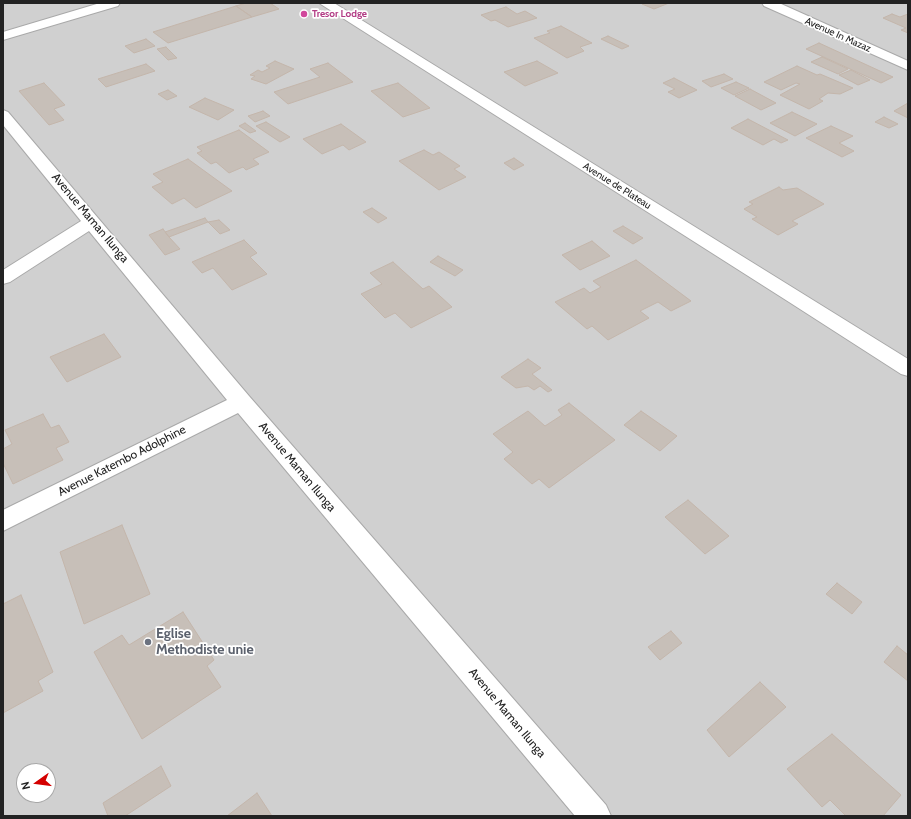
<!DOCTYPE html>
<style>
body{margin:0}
#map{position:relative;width:911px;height:819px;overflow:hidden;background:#f2efe9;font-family:Cabin,sans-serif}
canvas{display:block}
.frame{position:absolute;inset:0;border:4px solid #222;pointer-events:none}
.north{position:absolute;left:16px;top:763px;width:40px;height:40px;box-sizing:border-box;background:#fff;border:1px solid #a7a7a7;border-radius:50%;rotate:256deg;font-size:11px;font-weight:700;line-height:16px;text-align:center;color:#222}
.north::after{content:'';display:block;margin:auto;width:14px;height:18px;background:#d40000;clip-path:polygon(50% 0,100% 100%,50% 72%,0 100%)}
</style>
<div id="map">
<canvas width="911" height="819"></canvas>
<div class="frame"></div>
<div class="north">N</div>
</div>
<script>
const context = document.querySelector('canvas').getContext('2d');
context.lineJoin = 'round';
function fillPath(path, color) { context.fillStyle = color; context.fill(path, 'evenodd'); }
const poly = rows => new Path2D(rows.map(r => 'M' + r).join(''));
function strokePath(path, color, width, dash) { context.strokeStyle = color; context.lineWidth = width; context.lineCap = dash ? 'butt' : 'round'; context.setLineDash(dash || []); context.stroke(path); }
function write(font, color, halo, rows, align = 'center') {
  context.font = font + ' Cabin,sans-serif'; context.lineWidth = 3.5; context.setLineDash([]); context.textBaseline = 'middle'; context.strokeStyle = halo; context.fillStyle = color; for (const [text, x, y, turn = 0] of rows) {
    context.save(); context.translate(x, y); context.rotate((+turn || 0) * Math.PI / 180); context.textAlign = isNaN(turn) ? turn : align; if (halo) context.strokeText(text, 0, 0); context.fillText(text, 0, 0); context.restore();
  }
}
fillPath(poly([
 [3,3,908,3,908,816,3,816],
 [24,771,48,771,48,795,24,795]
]), '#d0d0d0');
const building = poly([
 [246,3,270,3,279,9,252,17,236,6,246,3],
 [645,3,669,3,654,9,642,4,645,3],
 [236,6,252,17,168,43,153,32,236,6],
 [506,7,517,14,525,11,537,18,508,27,495,20,491,21,481,15,506,7],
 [892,14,900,17,908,14,908,33,901,30,906,28,883,18,892,14],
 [561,26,592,43,580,47,584,51,567,58,534,38,550,33,547,31,561,26],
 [608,36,629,46,622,49,601,39,608,36],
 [146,39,155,46,134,53,125,46,146,39],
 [819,43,893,77,881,83,806,49,819,43],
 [166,47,177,58,168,60,157,49,166,47],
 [822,57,848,69,838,74,811,62,822,57],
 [275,61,294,69,266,84,251,79,255,76,250,75,258,70,262,72,270,68,266,66,275,61],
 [537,61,558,73,525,86,504,72,537,61],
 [328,63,353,82,288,104,274,92,320,77,310,69,328,63],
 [146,64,155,71,106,87,98,79,146,64],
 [797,66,817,75,820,74,853,88,840,94,828,93,819,99,823,101,809,109,780,95,800,84,796,83,781,90,764,82,797,66],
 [851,70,870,80,858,85,839,75,851,70],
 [724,74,733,79,711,87,702,81,724,74],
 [674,78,697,90,679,98,668,92,675,89,663,83,674,78],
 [736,82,749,88,734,95,721,88,736,82],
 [44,83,65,105,54,109,64,120,49,125,19,91,44,83],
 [398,83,430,108,403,117,371,91,398,83],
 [750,89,776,103,761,110,735,96,750,89],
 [168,90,177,96,167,100,158,94,168,90],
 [205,98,234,110,218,120,189,107,205,98],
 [908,103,908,118,894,111,908,103],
 [263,111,270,116,255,122,248,116,263,111],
 [792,112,817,124,795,136,770,123,792,112],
 [884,117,898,124,889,128,875,122,884,117],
 [748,119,788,140,781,143,774,139,763,145,731,128,748,119],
 [266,122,290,137,280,142,256,126,266,122],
 [245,123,256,131,250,133,239,126,245,123],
 [341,124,366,142,349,150,343,145,322,154,303,139,341,124],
 [831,126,853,136,839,143,854,151,842,157,806,138,831,126],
 [239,130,269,152,253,159,259,164,246,170,243,167,229,173,216,162,211,164,197,153,202,151,197,147,239,130],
 [424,150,433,155,439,152,460,166,454,169,466,177,439,190,399,161,424,150],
 [514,158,524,165,514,170,504,163,514,158],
 [188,159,232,191,196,208,184,198,172,204,152,187,163,182,153,174,188,159],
 [779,187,783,190,797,188,824,204,792,221,798,224,778,235,752,219,757,217,744,209,753,204,749,202,779,187],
 [372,208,387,218,378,223,363,212,372,208],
 [205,218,208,222,169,237,165,232,205,218],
 [219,220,230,230,220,234,208,222,219,220],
 [623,226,643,238,633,244,613,231,623,226],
 [163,229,169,237,180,249,165,255,149,235,163,229],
 [244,240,257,253,250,257,267,274,232,290,213,268,202,273,192,262,244,240],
 [592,241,610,256,580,270,562,255,592,241],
 [438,256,463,270,455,276,430,262,438,256],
 [636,260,691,301,671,311,658,302,640,311,649,318,608,340,592,326,587,329,555,302,584,288,590,293,601,287,593,281,636,260],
 [393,262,423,289,429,286,452,307,411,328,395,313,385,318,361,294,382,284,370,273,393,262],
 [104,334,121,357,67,382,50,357,104,334],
 [528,359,541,368,532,374,552,390,548,392,540,386,534,390,528,386,516,388,501,377,528,359],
 [569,403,615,440,549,488,539,479,532,484,504,459,513,452,493,434,528,411,545,426,562,415,558,410,569,403],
 [641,411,677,436,660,451,624,425,641,411],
 [43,414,51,428,59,425,69,442,56,448,63,460,13,484,3,463,3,449,12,444,5,430,43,414],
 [688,500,729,536,705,554,665,517,688,500],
 [122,525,150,594,84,624,60,552,122,525],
 [837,583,862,602,852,614,826,594,837,583],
 [21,595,53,672,38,681,43,691,3,713,3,604,21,595],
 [183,612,214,660,207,666,221,687,142,739,94,652,122,635,129,645,183,612],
 [671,631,682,643,660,660,648,647,671,631],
 [897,646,908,655,908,681,884,662,897,646],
 [760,682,786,707,729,757,707,730,760,682],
 [832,734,901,795,883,816,846,816,830,800,822,807,787,769,832,734],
 [161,766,171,786,125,816,108,816,103,803,161,766],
 [257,793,272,816,227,816,257,793]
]);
fillPath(building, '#c7bfb8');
strokePath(building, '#c4b6ab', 1);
const minor = poly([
 [100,3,120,3,118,6,3,40,3,32,100,3],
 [319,3,334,3,908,359,908,376,901,374,789,302,319,3],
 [762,3,779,3,908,61,908,70,764,6,762,3],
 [3,110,8,112,249,396,606,805,611,816,575,816,238,413,3,531,3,510,227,400,89,231,10,282,3,284,3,270,81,221,3,125,3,110]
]);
strokePath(minor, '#a9a9a9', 2);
fillPath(minor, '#fff');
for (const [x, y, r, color] of [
 [304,14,4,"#d1479c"],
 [148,642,4,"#6b7280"]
]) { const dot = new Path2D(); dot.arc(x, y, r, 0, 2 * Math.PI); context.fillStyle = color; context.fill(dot); strokePath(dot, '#fff', 1.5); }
write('bold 10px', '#b23c85', '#fff', [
 ["Tresor Lodge",312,14]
], 'left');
write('10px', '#222', '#fff', [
 ["Avenue In Mazaz",838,35,24],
 ["Avenue de Plateau",617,186,32]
]);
write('12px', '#222', '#fff', [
 ["Avenue Maman Ilunga",90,218,50],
 ["Avenue Katembo Adolphine",122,461,-27],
 ["Avenue Maman Ilunga",297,467,50],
 ["Avenue Maman Ilunga",507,713,50]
]);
write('bold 14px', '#5b616d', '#fff', [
 ["Eglise",156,634],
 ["Methodiste unie",156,650]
], 'left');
</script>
